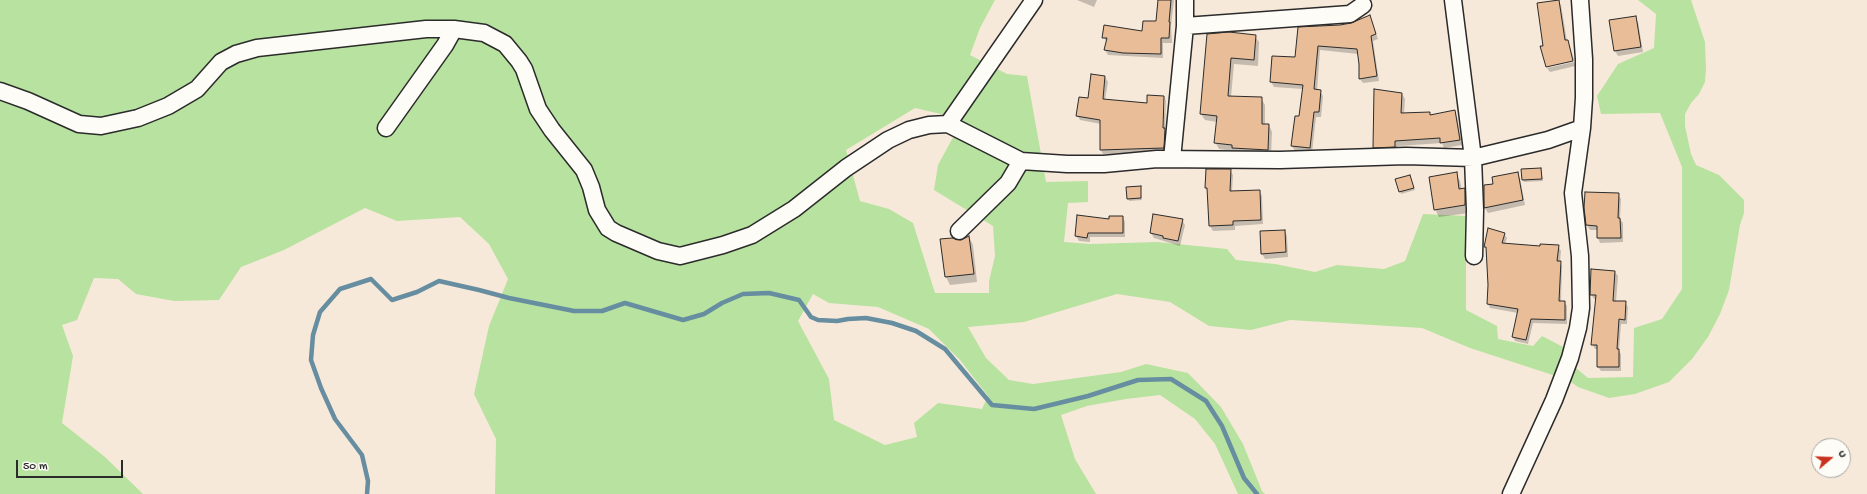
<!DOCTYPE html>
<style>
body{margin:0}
#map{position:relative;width:1867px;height:494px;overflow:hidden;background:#f7e9da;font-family:"Gochi Hand",sans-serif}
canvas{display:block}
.north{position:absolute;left:1811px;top:438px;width:40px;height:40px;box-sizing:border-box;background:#fdfcf7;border:1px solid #a9a8a5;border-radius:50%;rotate:71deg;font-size:11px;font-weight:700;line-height:16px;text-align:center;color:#2b2b2b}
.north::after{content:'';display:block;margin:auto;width:14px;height:18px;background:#c8321e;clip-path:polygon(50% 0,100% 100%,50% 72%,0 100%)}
.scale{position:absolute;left:16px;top:460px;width:107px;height:18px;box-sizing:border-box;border:2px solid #2b2b2b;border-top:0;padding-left:5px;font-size:12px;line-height:14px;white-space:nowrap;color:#2b2b2b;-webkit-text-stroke:3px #fdfcf7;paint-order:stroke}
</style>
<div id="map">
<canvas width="1867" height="494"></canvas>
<div class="north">U</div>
<div class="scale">50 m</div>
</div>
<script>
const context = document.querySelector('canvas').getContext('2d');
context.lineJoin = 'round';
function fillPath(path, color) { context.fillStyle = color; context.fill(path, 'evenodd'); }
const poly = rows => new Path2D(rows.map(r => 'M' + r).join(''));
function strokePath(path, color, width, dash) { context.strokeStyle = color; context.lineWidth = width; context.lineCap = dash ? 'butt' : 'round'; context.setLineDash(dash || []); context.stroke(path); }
fillPath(poly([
 [0,0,995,0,980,28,970,55,1007,74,1027,76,1046,182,1088,181,1088,202,1068,203,1064,242,1090,244,1157,242,1227,249,1236,260,1275,264,1315,272,1337,265,1384,269,1405,261,1423,214,1466,216,1466,310,1497,326,1498,339,1533,346,1542,336,1567,349,1576,368,1588,378,1633,377,1634,328,1662,319,1682,289,1682,167,1660,113,1601,114,1597,96,1618,64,1654,48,1656,14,1638,0,1691,0,1705,42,1706,69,1705,82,1699,94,1691,103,1685,114,1685,126,1691,154,1696,165,1719,175,1744,200,1744,213,1740,225,1729,290,1720,314,1708,337,1692,359,1669,382,1635,394,1609,398,1578,387,1568,380,1470,348,1422,328,1290,320,1251,330,1209,326,1170,302,1117,294,1024,322,968,327,986,358,1009,380,1033,384,1121,372,1146,364,1188,373,1221,407,1243,444,1262,491,1265,494,1238,494,1215,444,1195,419,1160,395,1126,399,1087,406,1061,415,1075,459,1096,494,495,494,496,439,474,394,489,326,508,279,489,244,460,217,397,221,365,208,284,250,241,267,219,300,174,301,136,294,118,279,94,278,77,320,62,325,73,356,62,423,105,457,143,494,0,494],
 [915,108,963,119,938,165,934,190,993,226,995,256,989,281,989,293,935,293,913,223,889,209,860,201,846,150],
 [813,294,829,303,878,307,929,329,960,360,988,396,982,409,938,403,914,423,917,437,885,445,834,420,829,379,798,321]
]), '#b8e29f');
fillPath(poly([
 [1077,0,1097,0,1094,7],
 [1159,0,1174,0,1171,26,1172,43,1163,43,1163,58,1108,55,1105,50,1107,42,1103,37,1143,33,1157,22],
 [1558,0,1561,5,1567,41,1570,46,1574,60,1546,66],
 [1370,16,1378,39,1373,41,1379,81,1363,83,1360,79,1358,54,1320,50,1317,91,1320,91,1323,96,1321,117,1316,117,1312,153,1295,151,1292,146,1300,117,1303,89,1274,87,1271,82,1295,58,1351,24],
 [1635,17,1638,22,1643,52,1618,56,1615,51],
 [1208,35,1255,36,1259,42,1258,66,1234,64,1231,97,1261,98,1265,105,1265,125,1269,125,1272,132,1271,156,1236,154,1234,151,1219,149,1215,142,1217,122,1205,120,1201,114],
 [1574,62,1575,66,1550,72,1547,68],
 [1105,77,1108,82,1105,100,1148,104,1164,97,1166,101,1165,130,1168,134,1166,153,1103,154,1101,150,1101,124,1080,120,1077,115],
 [1163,100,1165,100,1163,133,1161,133],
 [1402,94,1405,99,1404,114,1429,113,1431,116,1454,111,1457,116,1462,145,1444,148,1442,143,1398,146,1398,152,1377,152,1374,147],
 [1541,169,1543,181,1524,182,1523,180],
 [1230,170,1233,175,1232,192,1259,191,1262,196,1263,224,1235,226,1235,230,1213,231,1210,226,1208,192,1206,188],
 [1456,173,1460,181,1462,190,1464,189,1469,197,1469,213,1439,217,1435,209],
 [1517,173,1520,178,1525,205,1488,213,1485,208,1485,186,1494,185],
 [1410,176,1415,190,1401,194,1397,180],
 [1140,187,1142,200,1129,201,1128,198],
 [1618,194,1621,199,1620,219,1623,223,1623,242,1600,243,1598,238,1598,230,1590,230,1587,225],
 [1154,215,1182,220,1185,225,1180,246,1154,238,1151,233],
 [1123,217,1125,222,1125,237,1090,237,1090,242,1079,241,1076,236,1110,220],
 [1285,231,1287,236,1288,257,1265,259,1262,254],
 [1504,234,1507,238,1505,244,1541,247,1558,246,1561,251,1560,262,1562,266,1561,302,1564,302,1567,306,1567,324,1533,323,1528,344,1515,341,1513,337,1518,313,1490,308,1488,304,1489,285,1487,251,1485,247],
 [969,237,973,245,977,282,950,285,946,277,941,240,961,241],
 [1615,272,1618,276,1616,302,1625,302,1628,307,1627,324,1621,324,1619,351,1621,354,1621,371,1601,371,1598,367,1598,349,1595,349,1592,344,1596,299,1594,299,1591,294]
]), '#0003');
strokePath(poly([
 [367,494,368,481,362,455,335,419,321,388,311,360,313,335,320,312,340,289,371,279,392,300,417,292,439,281,479,290,509,298,574,311,602,311,625,303,683,320,704,314,722,303,743,294,769,293,799,300,811,317,818,320,837,321,848,319,866,318,892,323,916,331,945,349,992,405,1034,409,1088,396,1138,380,1171,379,1206,401,1222,426,1244,478,1257,494]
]), '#668da0', 4.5);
const building = poly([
 [1158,0,1171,0,1169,22,1170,22,1169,38,1161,38,1161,54,1123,53,1104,50,1107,38,1102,38,1104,25,1142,31,1143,21,1156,21,1158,0],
 [1559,0,1565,40,1568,40,1573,61,1546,67,1540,46,1543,46,1537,3,1559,0],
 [1370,15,1376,34,1371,36,1377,76,1359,79,1359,64,1357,49,1318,46,1314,89,1321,90,1319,112,1314,112,1310,148,1291,146,1295,116,1299,116,1303,85,1270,82,1272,56,1295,57,1298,27,1340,25,1351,23,1370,15],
 [1636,16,1641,47,1614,51,1609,20,1636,16],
 [1229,32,1256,35,1254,60,1231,58,1228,96,1262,97,1262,124,1269,124,1268,150,1232,148,1232,145,1214,143,1217,116,1200,114,1207,34,1229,32],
 [1091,74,1105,76,1103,99,1147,103,1147,95,1164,96,1163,128,1165,128,1164,148,1100,150,1100,120,1076,116,1079,97,1088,98,1091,74],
 [1374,89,1402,93,1401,113,1430,112,1430,115,1455,110,1460,140,1440,143,1440,138,1395,141,1395,147,1373,148,1374,89],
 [1541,168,1542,179,1522,180,1521,169,1541,168],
 [1206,169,1231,169,1230,191,1260,190,1261,220,1233,221,1233,225,1209,226,1207,188,1205,188,1206,169],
 [1457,172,1459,189,1465,188,1465,205,1434,210,1429,177,1457,172],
 [1518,172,1523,200,1484,208,1484,185,1493,184,1492,177,1518,172],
 [1410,175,1414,188,1399,192,1395,179,1410,175],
 [1141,186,1141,198,1127,199,1126,187,1141,186],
 [1585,192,1619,193,1618,218,1620,218,1621,238,1597,238,1597,226,1586,225,1584,208,1585,192],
 [1153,214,1183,219,1178,241,1163,238,1163,236,1150,233,1153,214],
 [1077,215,1109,219,1109,216,1123,216,1123,233,1088,233,1087,238,1075,236,1077,215],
 [1488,228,1505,233,1502,243,1540,246,1540,244,1559,245,1557,261,1561,261,1559,301,1565,301,1565,320,1531,319,1526,340,1512,337,1518,309,1487,304,1488,285,1486,247,1484,247,1488,228],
 [1285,230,1286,252,1261,254,1260,231,1285,230],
 [969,236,974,274,945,277,940,239,952,238,961,240,969,236],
 [1591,269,1615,271,1613,301,1626,301,1625,320,1619,319,1617,349,1619,349,1619,367,1597,367,1597,345,1591,345,1596,295,1590,295,1591,269]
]);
fillPath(building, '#e8bd97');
strokePath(building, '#2b2b2b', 1);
const minor = poly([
 [1453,0,1473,158,1475,210,1474,256],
 [1185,26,1350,14,1363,5],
 [0,91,28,101,79,124,101,126,138,118,168,106,197,89,221,62,236,54,257,48,426,29,454,29,484,33,505,44,519,61,524,69,538,109,552,130,584,170,591,187,597,210,608,228,616,233,658,251,680,256,723,245,752,235,794,209,846,168,888,140,909,130,929,125,948,124,1021,161,1067,164,1104,164,1157,159,1280,160,1406,156,1473,158,1548,140,1582,128],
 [948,124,1034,0],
 [386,128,445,45,454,29],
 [1172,159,1185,26,1185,0],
 [959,231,1008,183,1021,161],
 [1511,494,1554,400,1570,358,1578,328,1581,308,1580,256,1573,193,1582,128,1584,98,1584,59,1580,0]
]);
strokePath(minor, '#2b2b2b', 19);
strokePath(minor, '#fdfcf7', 16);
</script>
